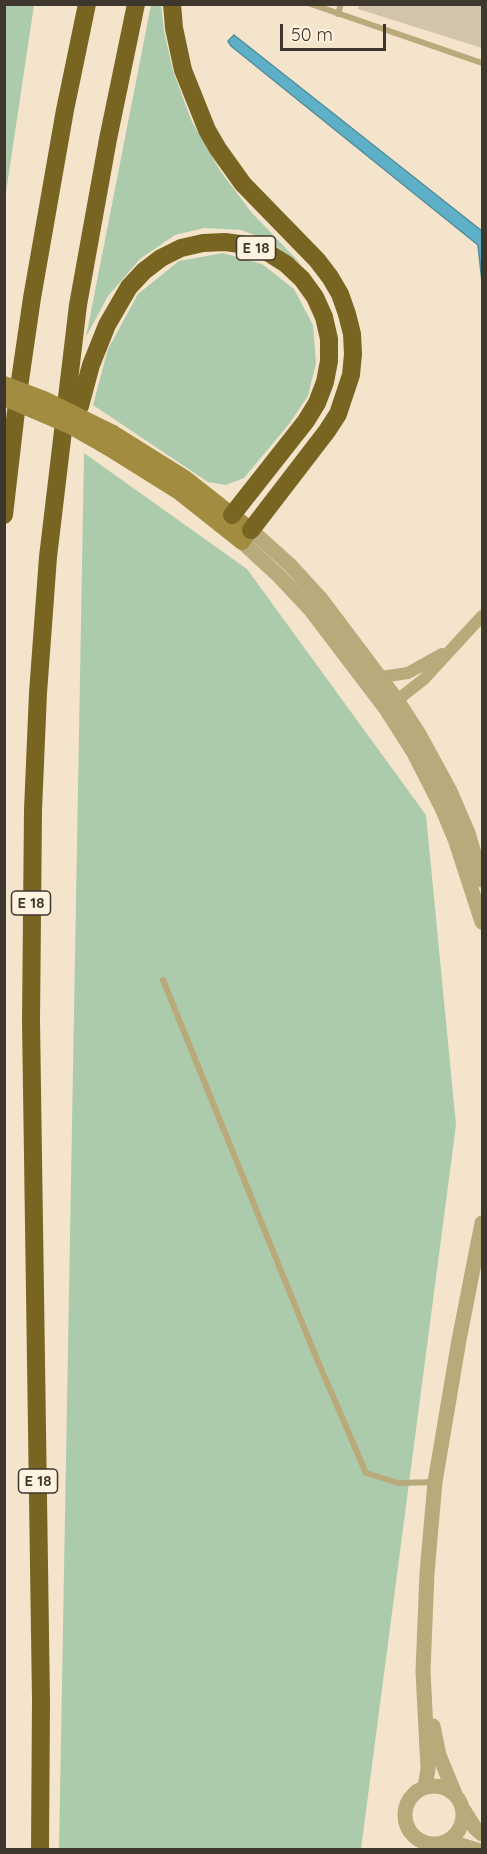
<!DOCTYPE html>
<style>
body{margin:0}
#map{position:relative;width:487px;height:1854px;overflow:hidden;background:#f4e4cc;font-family:Quicksand,sans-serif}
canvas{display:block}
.frame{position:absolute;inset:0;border:6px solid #3d372d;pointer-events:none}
.scale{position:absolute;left:280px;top:24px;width:106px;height:27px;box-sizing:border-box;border:3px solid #3d372d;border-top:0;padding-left:8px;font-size:18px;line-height:21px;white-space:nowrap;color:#3d372d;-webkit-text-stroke:4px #fff2de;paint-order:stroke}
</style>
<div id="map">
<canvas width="487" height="1854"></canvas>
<div class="frame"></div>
<div class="scale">50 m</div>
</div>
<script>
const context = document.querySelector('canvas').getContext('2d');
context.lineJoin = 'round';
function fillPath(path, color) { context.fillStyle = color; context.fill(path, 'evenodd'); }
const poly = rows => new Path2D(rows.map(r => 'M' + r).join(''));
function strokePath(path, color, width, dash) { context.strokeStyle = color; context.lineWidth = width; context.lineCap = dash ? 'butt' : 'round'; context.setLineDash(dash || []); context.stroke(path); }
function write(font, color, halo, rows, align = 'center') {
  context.font = font + ' Quicksand,sans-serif'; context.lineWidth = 4.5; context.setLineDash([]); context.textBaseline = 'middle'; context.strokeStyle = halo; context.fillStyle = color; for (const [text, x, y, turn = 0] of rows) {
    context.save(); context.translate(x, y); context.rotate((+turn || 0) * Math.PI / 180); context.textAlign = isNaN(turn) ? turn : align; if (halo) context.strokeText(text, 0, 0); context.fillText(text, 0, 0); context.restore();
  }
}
fillPath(poly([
 [5,4,34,5,5,199,4,5],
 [151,5,161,5,164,31,173,71,192,122,221,172,252,213,302,265,268,240,241,230,204,228,175,235,140,259,108,296,86,337],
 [223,253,262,264,294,289,313,325,316,363,308,396,289,424,244,478,226,485,208,482,93,405,108,349,138,294,179,261],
 [84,453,247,569,426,815,456,1125,361,1849,59,1850]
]), '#accbad');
const water = poly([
 [234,35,482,231,482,282,478,245,231,46,228,41,234,35]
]);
fillPath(water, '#5db0c7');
strokePath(water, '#538c99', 1.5);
fillPath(poly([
 [359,4,482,4,482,48,358,9]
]), '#d2c3ab');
strokePath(poly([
 [311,4,482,63],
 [338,14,341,4],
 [163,980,316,1357,366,1473,398,1483,435,1482]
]), '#b9aa7b', 6);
strokePath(poly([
 [381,677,408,673,442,654],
 [391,705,424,679,482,616]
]), '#b9aa7b', 12);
strokePath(poly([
 [251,530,290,565,321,599,397,700,419,734,450,791,468,833,482,880],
 [242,542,279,576,310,609,386,709,414,753,442,808,455,839,482,922],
 [433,1726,439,1755,455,1794],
 '405 1815a29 29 0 1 1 58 0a29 29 0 1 1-58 0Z',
 [425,1787,428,1769,423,1671,427,1573,435,1482,459,1340,482,1223],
 [463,1809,475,1828,482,1834],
 [447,1841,477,1850]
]), '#b9aa7b', 15);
strokePath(poly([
 [107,447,179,492,242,542,251,530,185,478,113,433]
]), '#a28c40', 16);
strokePath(poly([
 [172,4,174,28,183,70,207,130,218,149,243,184,317,260,330,277,340,294,347,314,352,334,353,354,351,375,338,414,327,431,251,530],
 [64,425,80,406,91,365,107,325,129,287,144,271,161,258,181,248,203,243,225,242,247,245,267,252,286,264,302,279,315,297,324,317,329,339,329,361,325,382,317,403,306,421,232,515],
 [4,515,18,394,32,298,65,110,87,4],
 [40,1850,41,1701,31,1021,33,810,38,693,48,557,78,305,108,139,136,4]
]), '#786522', 18);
strokePath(poly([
 [4,384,44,399,113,433],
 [4,398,72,427,107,447]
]), '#a28c40', 16);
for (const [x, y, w] of [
 [256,248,39],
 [31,903,39],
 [38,1481,39]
]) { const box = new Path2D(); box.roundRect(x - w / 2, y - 12, w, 24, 4.5); context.fillStyle = '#fff2de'; context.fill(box); strokePath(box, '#3d372d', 1.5); }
write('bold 15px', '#3d372d', null, [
 ["E 18",256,248],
 ["E 18",31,903],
 ["E 18",38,1481]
]);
</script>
